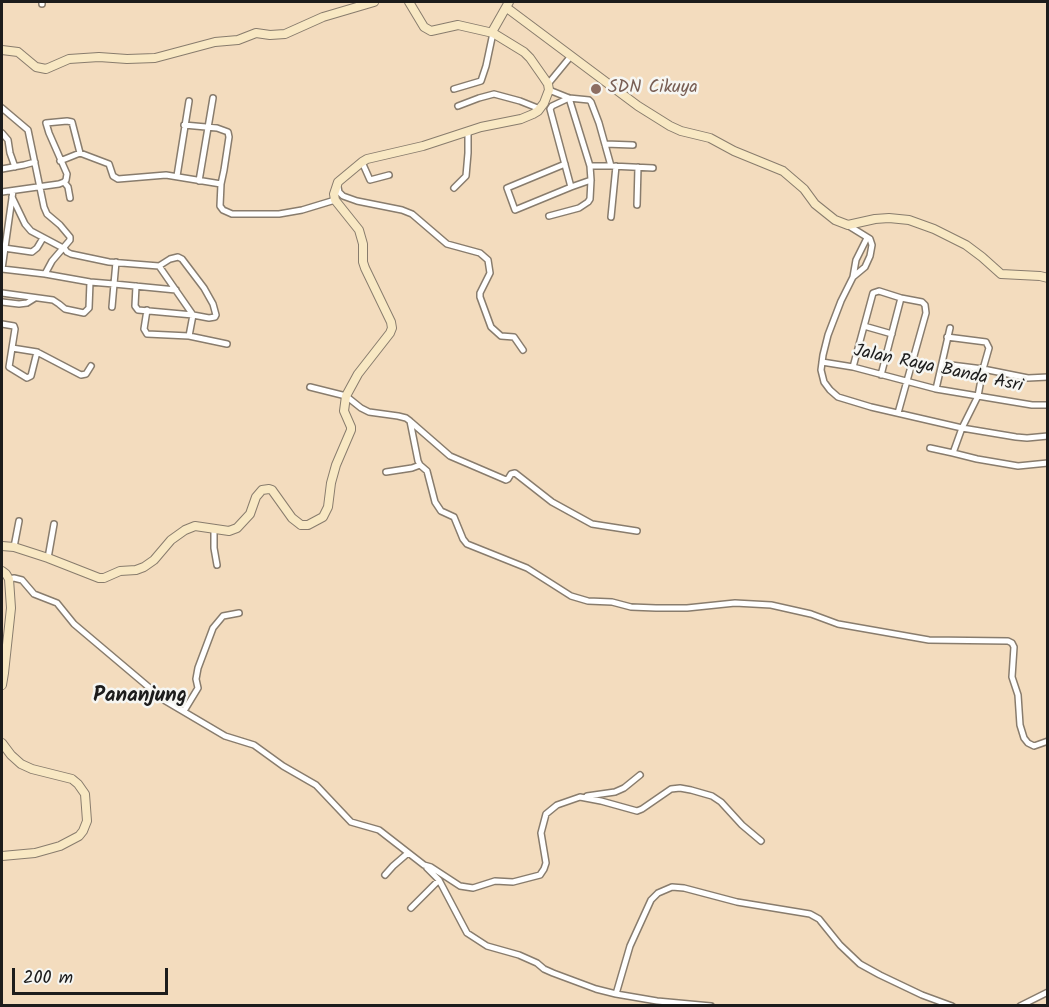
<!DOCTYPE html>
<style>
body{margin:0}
#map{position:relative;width:1049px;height:1007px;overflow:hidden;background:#f3dcbe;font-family:Kalam,sans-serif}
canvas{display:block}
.frame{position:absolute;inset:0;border:3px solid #1c1c1c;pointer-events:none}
.scale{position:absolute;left:12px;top:968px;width:156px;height:27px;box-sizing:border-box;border:3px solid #1c1c1c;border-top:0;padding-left:8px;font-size:18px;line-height:21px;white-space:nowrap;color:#1c1c1c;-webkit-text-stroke:4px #f6f6f2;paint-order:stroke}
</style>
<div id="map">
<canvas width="1049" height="1007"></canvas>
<div class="frame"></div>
<div class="scale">200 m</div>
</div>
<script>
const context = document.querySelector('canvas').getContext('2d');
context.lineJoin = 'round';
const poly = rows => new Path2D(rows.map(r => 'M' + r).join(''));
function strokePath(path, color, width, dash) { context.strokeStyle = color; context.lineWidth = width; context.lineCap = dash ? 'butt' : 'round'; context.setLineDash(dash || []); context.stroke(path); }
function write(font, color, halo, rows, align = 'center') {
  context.font = font + ' Kalam,sans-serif'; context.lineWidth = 5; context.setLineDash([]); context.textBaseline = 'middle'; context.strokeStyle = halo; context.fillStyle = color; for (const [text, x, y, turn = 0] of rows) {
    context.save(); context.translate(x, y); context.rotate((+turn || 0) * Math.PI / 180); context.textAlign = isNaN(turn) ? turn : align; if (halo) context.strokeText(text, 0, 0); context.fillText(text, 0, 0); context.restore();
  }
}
const street = poly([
 [42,4,42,2],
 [548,84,571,56],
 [454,89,481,81,486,66,493,33],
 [549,90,569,98,589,100,591,102,599,123,611,166,653,168],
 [458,106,479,98,494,94,520,101,540,109],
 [2,108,28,130,44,207,47,214,60,225,70,237,70,240,52,261,45,274],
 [184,125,217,128,228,132,229,137,224,170,221,184],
 [2,133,8,140,10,153,15,167],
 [605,144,633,145],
 [60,161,80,153,109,164,113,176,118,179,166,175,221,184,220,206,223,210,232,214,279,214,302,210,335,200],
 [362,162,370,180,389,175],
 [565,164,507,188,515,210,571,187,550,109,552,106,569,98,590,166,611,166],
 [2,169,24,165,35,162],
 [177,176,189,101],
 [199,181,213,98],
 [64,182,68,187,70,198],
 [338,187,339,192,343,196,357,201,402,210,412,214,447,244,480,253,488,260,490,273,480,293,480,297,491,327,501,336,514,337,523,350],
 [571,187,591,180],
 [454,188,466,176,468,153,468,131],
 [2,192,59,184,64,182,66,180,67,174,49,133,46,123,67,121,72,122,80,153],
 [12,197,25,224,31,231,63,248],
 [637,205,638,167],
 [549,216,579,208,588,202,590,199,591,180,590,166],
 [611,217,616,166],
 [849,226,870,239,872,245,870,256,865,267,853,277],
 [867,238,856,260,853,277,841,301,828,335,823,355,821,370,824,382,830,390,838,397,871,407,962,428,953,453,977,459,1018,466,1048,463],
 [4,248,32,252,37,248,43,238],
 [64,248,67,252,71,254,109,262,159,266,170,259,178,257,182,259,204,288,213,304,216,315,215,317,209,318,193,315,138,310,135,306,136,286],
 [116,262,114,284,176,290],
 [159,266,193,315,189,336],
 [2,269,45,274,90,282,114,284,112,307],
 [2,269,13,191],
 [2,293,53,300,59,304,65,309,84,313,89,308,90,282],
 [2,302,19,304,27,303,35,298],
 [147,310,144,329,147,334,189,336,227,344],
 [2,324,14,326,15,329,12,348,37,352,81,375,86,374,91,366],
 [864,326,892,334],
 [947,337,986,342,989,348,983,369,1028,378,1048,377],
 [12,348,9,367,27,378,31,376,37,352],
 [822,362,853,367,936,389,1032,405,1048,405],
 [943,364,983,369,978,396,962,428,1016,437,1027,438,1048,436],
 [853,367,873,293,879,291,901,298,922,302,925,305,926,313,898,413],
 [881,375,901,298],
 [310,387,346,396,361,408,369,412,398,416,406,418,410,421,418,461,420,465,427,471,435,502,441,511,454,517,463,539,467,544,527,568,571,596,588,601,612,602,631,607,656,608,687,608,735,603,771,605,811,614,838,624,929,640,1008,641,1012,643,1014,647,1012,677,1018,695,1020,725,1024,738,1028,743,1034,746,1048,741],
 [936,389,950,328],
 [411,422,450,456,506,480,508,479,511,474,515,473,552,502,592,524,637,531],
 [930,448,953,453],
 [386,472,412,468,420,465],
 [214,530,214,548,217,565],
 [14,547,19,521],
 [48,558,54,524],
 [9,579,14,578,22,580,34,594,57,603,74,624,164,700,225,736,254,745,283,766,316,785,351,822,379,830,424,865,431,867,460,886,473,888,495,881,513,882,540,875,544,869,546,863,541,833,546,814,557,805,580,797,601,801,637,811,642,809,671,789,680,788,691,790,712,796,721,802,742,825,761,841],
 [184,711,198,688,196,679,198,668,213,628,223,616,239,613],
 [587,796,615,792,624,788,640,775],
 [427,868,439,880,467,933,487,946,519,955,537,963,544,969,553,973,596,989,616,994,657,1001,711,1006],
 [385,875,393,866,408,853],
 [411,908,439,880],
 [616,994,630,946,651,900,658,893,672,887,684,888,737,902,810,914,819,919,840,945,860,964,880,975,922,995,952,1006],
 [1020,1006,1048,992]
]);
const secondary = poly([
 [507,8,638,106,670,126,681,131,710,138,734,151,783,171,804,189,815,204,835,220,848,225,875,219,889,218,909,220,934,229,966,245,982,257,1001,274,1040,276,1048,278],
 [492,32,509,2],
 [2,50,18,52,36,67,46,69,69,59,99,57,127,59,155,58,215,42,238,40,256,33,270,35,285,34,323,17,374,2],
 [2,546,14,547,48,558,99,578,104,578,120,571,136,570,144,567,154,560,171,540,185,530,195,526,229,531,237,528,250,514,256,497,262,490,269,489,272,490,292,518,301,525,308,525,323,517,328,507,331,483,336,465,351,430,351,427,344,411,346,396,358,374,390,333,392,328,391,322,365,268,363,262,363,244,359,230,335,200,334,194,338,182,362,162,367,159,423,146,481,127,521,119,533,114,538,111,544,103,549,90,548,84,544,78,530,58,524,52,493,33,458,25,431,31,424,27,409,2],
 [2,571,6,574,9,579,11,608,4,673,2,685],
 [2,743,11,755,21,764,32,769,72,779,78,784,85,794,87,821,83,831,79,836,60,846,35,853,2,856]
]);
strokePath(street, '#887c6d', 8);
strokePath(secondary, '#887c6d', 10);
strokePath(street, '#fff', 5);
strokePath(secondary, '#f8e8c3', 8);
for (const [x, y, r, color] of [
 [596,89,6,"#8d6e63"]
]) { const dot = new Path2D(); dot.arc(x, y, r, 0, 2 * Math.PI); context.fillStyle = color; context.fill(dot); strokePath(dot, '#f6f6f2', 2); }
write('18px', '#785e54', '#f6f6f2', [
 ["SDN Cikuya",608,89]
], 'left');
write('18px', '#1c1c1c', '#f6f6f2', [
 ["Jalan Raya Banda Asri",938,370,12]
]);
write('bold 21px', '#1c1c1c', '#f6f6f2', [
 ["Pananjung",140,697]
]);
</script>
